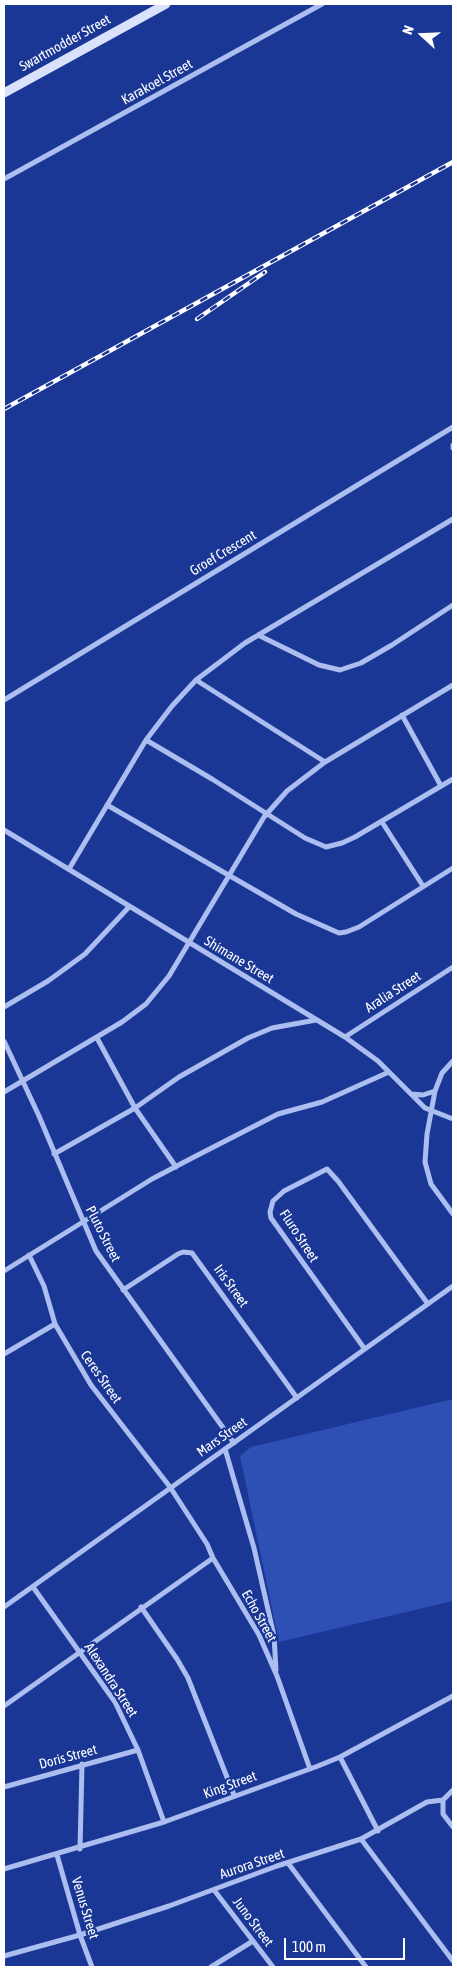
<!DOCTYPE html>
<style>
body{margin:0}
#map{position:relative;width:457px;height:1971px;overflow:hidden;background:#1a3795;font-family:"Asap Condensed",sans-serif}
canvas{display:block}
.frame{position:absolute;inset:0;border:5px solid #fff;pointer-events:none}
.north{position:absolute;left:397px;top:10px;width:50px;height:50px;-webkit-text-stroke:4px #1a3795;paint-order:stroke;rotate:290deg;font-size:14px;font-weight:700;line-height:20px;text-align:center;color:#fff}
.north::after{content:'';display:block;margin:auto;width:18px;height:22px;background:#fff;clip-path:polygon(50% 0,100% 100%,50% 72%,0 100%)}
.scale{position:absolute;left:284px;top:1938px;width:121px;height:22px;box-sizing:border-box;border:2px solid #fff;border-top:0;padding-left:6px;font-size:15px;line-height:18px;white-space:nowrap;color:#fff;-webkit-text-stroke:4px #1a3795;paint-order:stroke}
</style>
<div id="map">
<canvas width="457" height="1971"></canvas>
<div class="frame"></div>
<div class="north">N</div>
<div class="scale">100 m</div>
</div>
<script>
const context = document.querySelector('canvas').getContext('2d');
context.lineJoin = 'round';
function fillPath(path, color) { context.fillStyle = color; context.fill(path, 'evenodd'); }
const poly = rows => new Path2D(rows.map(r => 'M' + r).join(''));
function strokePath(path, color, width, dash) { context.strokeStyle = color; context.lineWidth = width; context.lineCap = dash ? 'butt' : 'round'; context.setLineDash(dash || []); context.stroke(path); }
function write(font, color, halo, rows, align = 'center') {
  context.font = font + ' "Asap Condensed",sans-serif'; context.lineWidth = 4.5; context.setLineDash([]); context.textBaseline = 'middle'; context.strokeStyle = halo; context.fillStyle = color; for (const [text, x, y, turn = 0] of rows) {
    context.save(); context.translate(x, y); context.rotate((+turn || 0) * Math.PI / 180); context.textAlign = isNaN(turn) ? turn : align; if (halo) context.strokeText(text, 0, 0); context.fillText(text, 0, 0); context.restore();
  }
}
fillPath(poly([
 [453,1399,453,1601,279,1642,240,1456,251,1447]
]), '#2e4fb3');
strokePath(poly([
 [4,179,322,4],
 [453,445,453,448],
 [258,635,319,665,340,670,361,663,392,645,453,605],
 [196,680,325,762],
 [4,700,453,427],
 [402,715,441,786],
 [146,740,212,779,305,838,326,847,342,843,355,837,453,779],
 [107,805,296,914,339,933,346,932,359,927,453,868],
 [382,822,423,886],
 [4,830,345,1037,378,1061,425,1108,453,1119],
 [69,869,146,740,172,706,196,680,245,643,453,519],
 [4,1007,48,981,85,954,129,907],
 [345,1037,453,967],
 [97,1038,135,1108,176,1167],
 [4,1041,39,1116,96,1251,234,1443],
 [453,1061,442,1073,435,1091,427,1134,425,1162,431,1184,453,1214],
 [4,1092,122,1022,146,1004,169,976,264,817,287,791,325,762,453,685],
 [411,1094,423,1095,435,1091],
 [54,1154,135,1108,179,1077,248,1038,272,1028,316,1020],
 [29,1255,44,1286,55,1324],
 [4,1271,152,1179,194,1157,278,1114,322,1102,389,1072],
 [123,1290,178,1254,183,1252,192,1253,297,1398],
 [364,1348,271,1218,270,1212,273,1201,284,1191,327,1169,338,1181,428,1304],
 [4,1354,55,1324,91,1385,170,1487,207,1544,213,1558],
 [225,1449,254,1548,274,1636,276,1670],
 [33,1587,115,1702,138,1750,164,1822],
 [4,1607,453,1286],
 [141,1607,177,1659,188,1678,234,1795],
 [4,1706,213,1558,259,1635,277,1676,310,1769],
 [340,1757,378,1831],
 [4,1787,138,1750],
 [453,1790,443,1800,443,1814,453,1827],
 [361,1839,427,1802,443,1800],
 [80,1849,82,1764],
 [57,1855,80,1935,92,1967],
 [288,1863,366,1967],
 [4,1869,164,1822,318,1766,340,1757,453,1696],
 [214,1890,273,1967],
 [4,1956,80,1935,169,1906,277,1866,361,1839,453,1961],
 [211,1967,253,1941]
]), '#acbdf0', 5);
strokePath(poly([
 [4,93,166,4]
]), '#dae2fb', 9);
const rail = poly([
 [197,319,265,272],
 [4,409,453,162]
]);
strokePath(rail, '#fff', 4.5);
strokePath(rail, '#1a3795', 2.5, [8]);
write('14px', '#fff', '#1a3795', [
 ["Swartmodder Street",65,43,-29],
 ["Karakoel Street",157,82,-29],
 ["Groef Crescent",223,553,-31],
 ["Shimane Street",239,960,31],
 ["Aralia Street",393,992,-33],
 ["Pluto Street",103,1234,63],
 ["Fluro Street",299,1236,57],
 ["Iris Street",231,1286,54],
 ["Ceres Street",101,1377,55],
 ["Mars Street",222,1437,-35],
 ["Echo Street",259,1616,61],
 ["Alexandra Street",111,1680,57],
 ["Doris Street",68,1757,-15],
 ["King Street",230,1785,-20],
 ["Aurora Street",252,1864,-19],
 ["Venus Street",85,1908,73],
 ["Juno Street",253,1922,53]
]);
</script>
